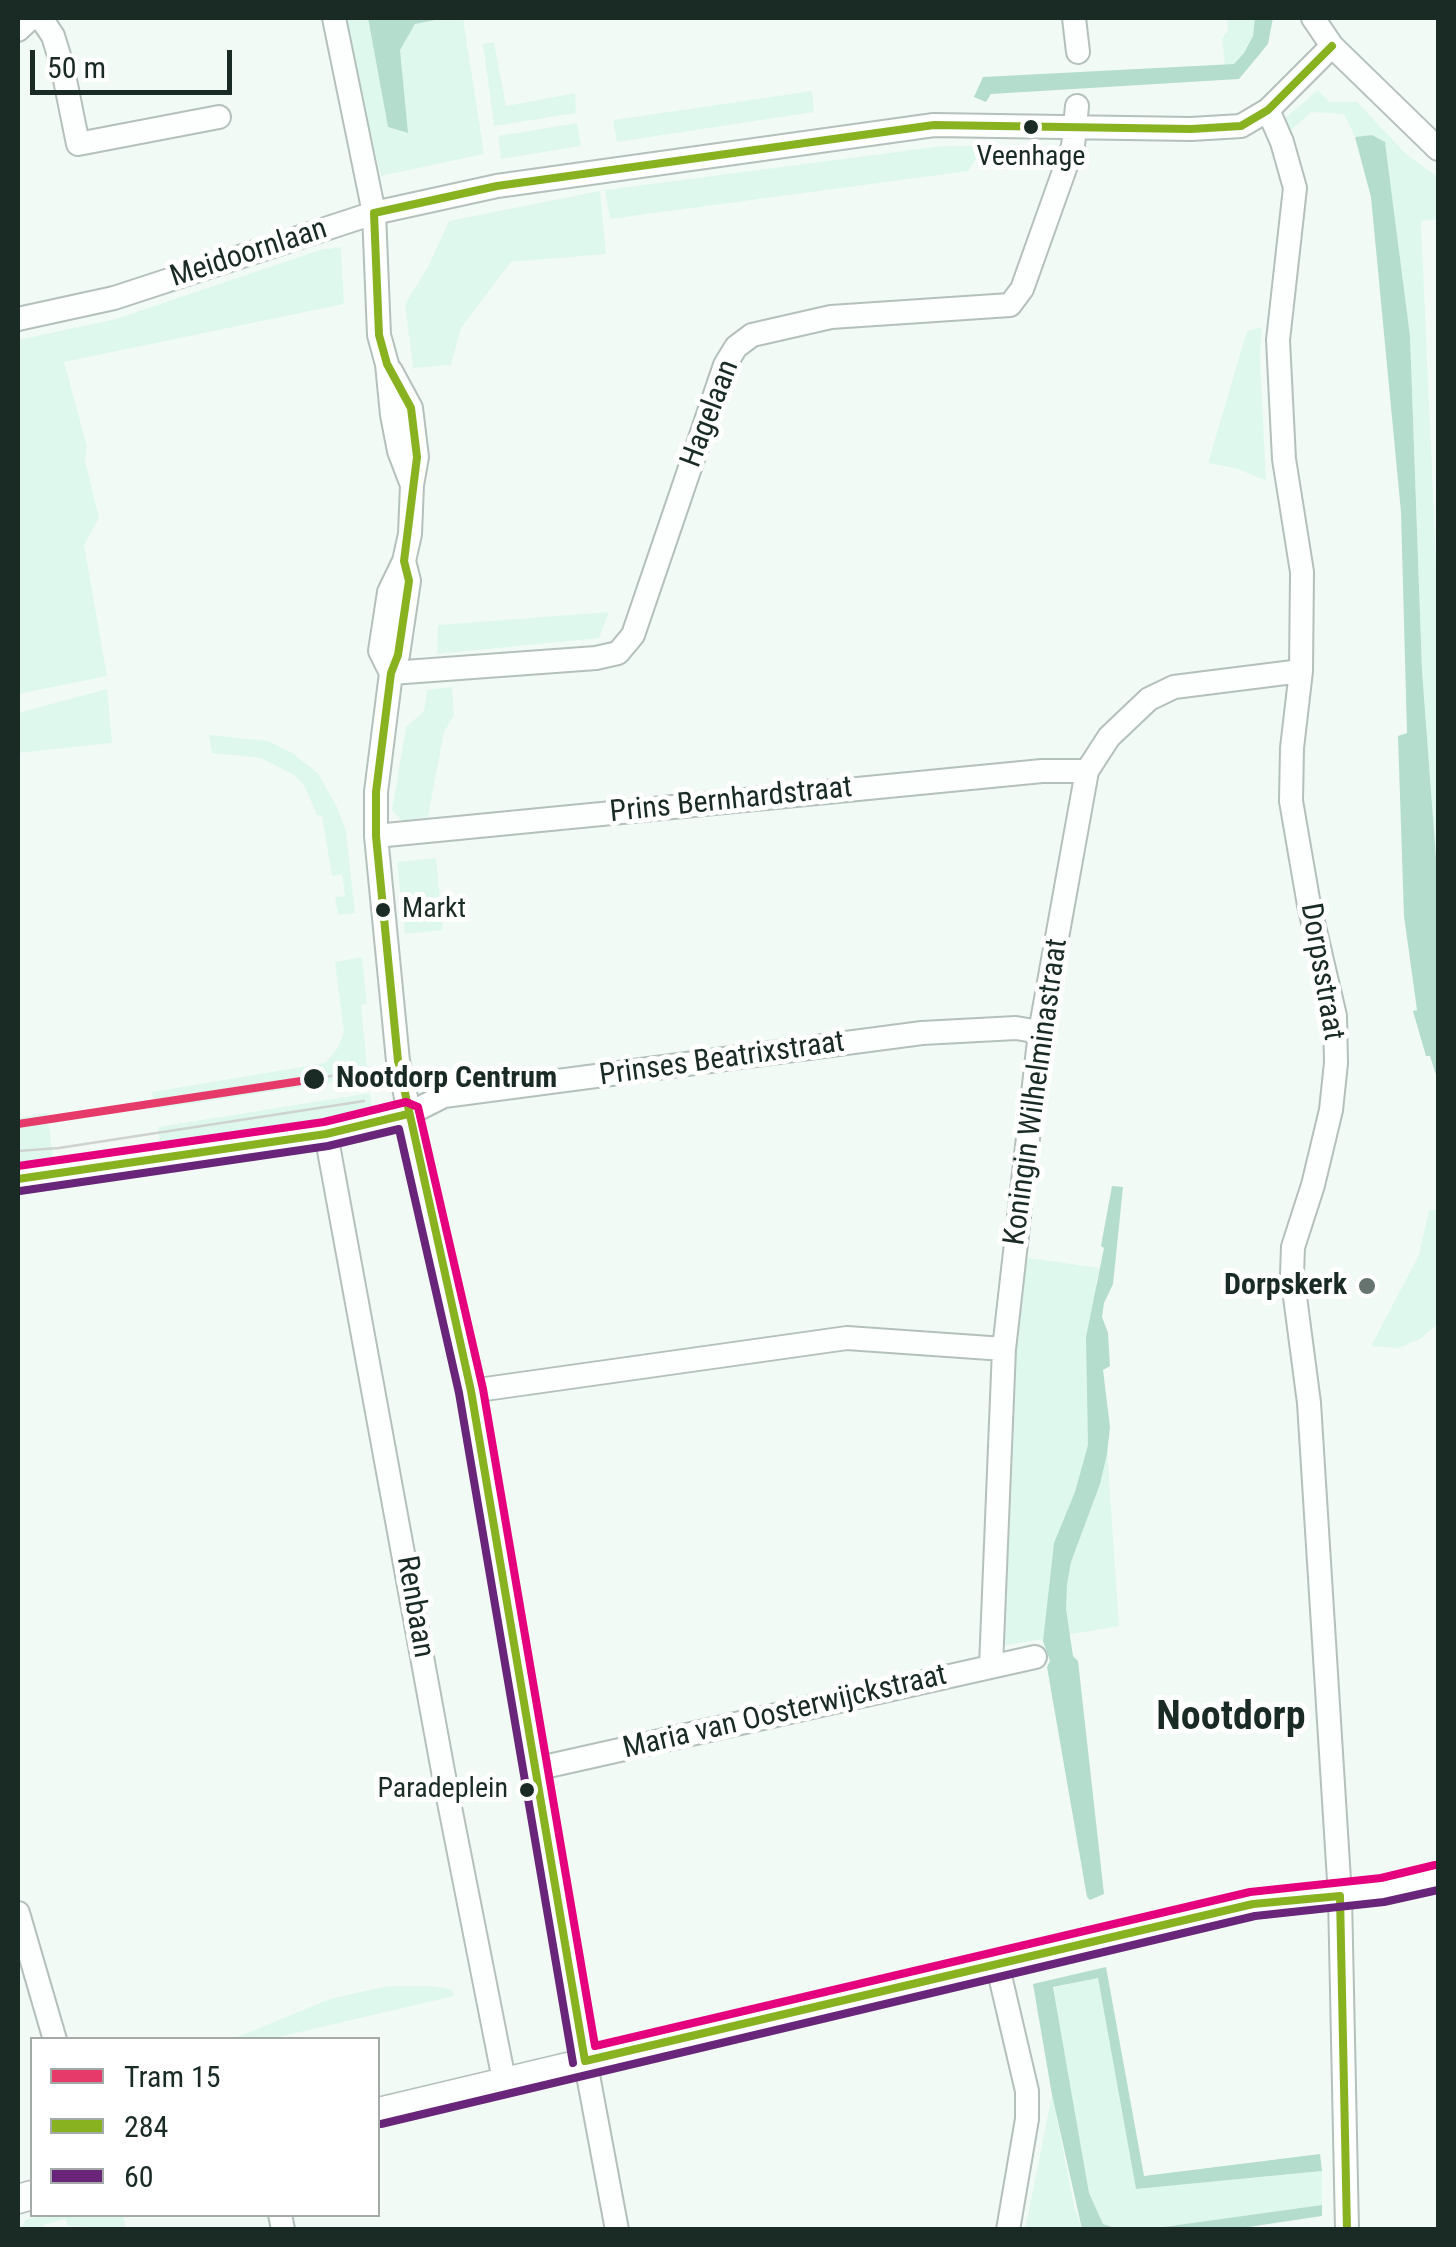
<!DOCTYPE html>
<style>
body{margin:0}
#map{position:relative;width:1456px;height:2247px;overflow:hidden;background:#f2faf6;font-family:"Roboto Condensed",sans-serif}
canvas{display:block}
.frame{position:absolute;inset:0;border:20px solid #1a2a24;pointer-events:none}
.legend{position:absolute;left:30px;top:2037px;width:350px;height:180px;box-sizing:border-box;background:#fff;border:2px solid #a3aaa7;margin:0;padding:12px 18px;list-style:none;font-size:30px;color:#1a2a24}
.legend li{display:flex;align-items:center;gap:20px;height:50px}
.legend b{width:50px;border:2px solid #a3aaa7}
.scale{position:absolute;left:30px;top:50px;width:202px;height:45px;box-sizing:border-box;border:5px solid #1a2a24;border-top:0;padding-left:12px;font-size:30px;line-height:35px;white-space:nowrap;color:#1a2a24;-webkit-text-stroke:8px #fff;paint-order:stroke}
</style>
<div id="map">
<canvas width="1456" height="2247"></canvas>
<div class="frame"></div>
<ul class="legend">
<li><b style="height:12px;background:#e63a6b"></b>Tram 15</li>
<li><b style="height:12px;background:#89b220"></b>284</li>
<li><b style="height:12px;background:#68257a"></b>60</li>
</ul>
<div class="scale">50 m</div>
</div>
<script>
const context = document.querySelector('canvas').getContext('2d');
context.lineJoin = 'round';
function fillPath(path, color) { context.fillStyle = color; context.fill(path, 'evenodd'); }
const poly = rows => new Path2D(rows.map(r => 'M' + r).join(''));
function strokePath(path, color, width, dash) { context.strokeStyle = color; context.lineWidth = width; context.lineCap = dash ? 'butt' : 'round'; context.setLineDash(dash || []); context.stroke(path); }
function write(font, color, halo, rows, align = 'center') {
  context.font = font + ' "Roboto Condensed",sans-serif'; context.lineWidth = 10; context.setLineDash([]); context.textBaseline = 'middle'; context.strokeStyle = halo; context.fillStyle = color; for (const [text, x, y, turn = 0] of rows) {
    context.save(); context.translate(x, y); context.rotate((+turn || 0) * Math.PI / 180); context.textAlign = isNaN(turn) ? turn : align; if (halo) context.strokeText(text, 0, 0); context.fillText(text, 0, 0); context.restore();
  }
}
fillPath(poly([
 [342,18,368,18,388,127,407,133,400,50,415,24,434,20,435,18,463,18,484,154,381,176],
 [1227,18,1255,18,1253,36,1244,53,1234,64,1225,65,1222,39,1228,30],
 [494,42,506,106,575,93,576,113,494,126,483,44],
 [1318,90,1329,102,1357,102,1407,155,1438,177,1438,219,1421,221,1438,609,1438,884,1422,671,1410,336,1385,143,1372,135,1355,137,1344,114,1311,112,1288,133,1284,119],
 [812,91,814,112,617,142,613,120],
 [577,123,581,146,501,159,498,136],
 [942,146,976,146,976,159,968,171,610,219,605,190],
 [600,191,606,254,511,262,461,328,451,365,413,368,405,304,428,267,449,221],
 [341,247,344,304,64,362,87,446,85,461,99,518,84,545,107,676,18,694,18,340,116,319,320,250],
 [1262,327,1260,357,1266,481,1238,469,1208,463,1247,331],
 [609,612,599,638,437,654,438,625],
 [452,687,454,716,444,732,428,817,402,821,392,810,406,727,424,711,427,690],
 [107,689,112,743,18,753,18,713],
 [209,735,268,741,292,753,318,773,338,809,346,832,355,913,338,915,335,897,345,896,342,874,332,876,322,816,317,815,305,787,294,775,261,758,212,753],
 [436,858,443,930,405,934,397,862],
 [362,957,367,1004,361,1005,368,1077,155,1109,152,1092,325,1063,337,1049,344,1033,335,962],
 [370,1093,373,1112,160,1144,158,1127],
 [47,1113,54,1161,18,1167,18,1118],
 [1429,1210,1438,1210,1438,1324,1420,1339,1399,1348,1371,1346,1419,1255],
 [1021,1257,1100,1268,1096,1283,1119,1626,1003,1646,1014,1346],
 [1098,1977,1136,2189,1322,2171,1322,2205,1149,2229,1118,2229,1103,2224,1089,2193,1053,1988],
 [388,1986,433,1986,451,1989,454,1996,270,2039,232,2039,330,1999],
 [1052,2095,1075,2210,1082,2229,1025,2230],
 [47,2214,123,2215,126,2229,68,2226,65,2219,44,2225,44,2229,21,2230,25,2220]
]), '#dff8ed');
fillPath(poly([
 [368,18,435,18,435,20,415,24,400,50,408,133,388,127],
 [1255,18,1273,18,1268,44,1239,79,991,94,986,102,974,97,983,77,1234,64,1244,53,1253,36],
 [1372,135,1385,142,1410,336,1422,671,1438,884,1438,1081,1430,1056,1426,1056,1413,1011,1417,1010,1404,916,1398,736,1407,733,1401,512,1371,197,1355,137],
 [1112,1186,1123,1187,1113,1284,1104,1303,1102,1317,1108,1333,1110,1366,1103,1370,1110,1427,1107,1454,1100,1484,1071,1562,1067,1584,1066,1609,1073,1656,1078,1661,1104,1894,1090,1900,1087,1897,1047,1667,1050,1661,1043,1641,1054,1543,1075,1492,1088,1445,1086,1337,1104,1248,1101,1246],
 [1106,1967,1144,2176,1320,2154,1322,2171,1136,2189,1098,1978,1053,1987,1089,2193,1103,2224,1118,2229,1082,2229,1052,2095,1033,1984],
 [1322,2205,1322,2216,1235,2229,1149,2229]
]), '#b4ddcd');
const minor = poly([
 [41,18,53,36,62,65,78,144,219,117],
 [334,18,374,213,379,335,387,364,392,415,399,451,412,485],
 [1074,18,1078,52],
 [1313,18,1332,46,1438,149],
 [18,30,31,18],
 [1268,110,1282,142,1295,188,1278,340,1284,459,1302,572,1301,671,1292,748,1291,801,1309,905,1335,1016,1336,1063,1331,1110,1313,1185,1293,1247,1292,1274,1309,1403,1340,1896,1347,2230],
 [18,319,114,298,374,213,497,186,934,125,1191,129,1241,126,1268,110,1332,46],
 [404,561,409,581,398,655,391,673,376,792,376,836,398,1061,471,1391,579,2027,617,2230],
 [391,673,596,658,618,653,633,635,725,365,736,347,752,335,831,317,1010,305,1022,289,1073,146,1077,106],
 [391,673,380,651,389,592,404,561,410,534,412,485,417,457,411,408,391,371],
 [376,836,1042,771,1087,771],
 [326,1134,445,1782,504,2080],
 [18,1179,326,1134,408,1114,444,1096,922,1033,1016,1028,1040,1032],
 [471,1391,847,1338,1004,1349],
 [991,1666,1004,1349,1040,1032,1087,771,1109,737,1149,699,1174,687,1301,671],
 [535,1769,1035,1657],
 [18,1913,55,2040],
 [997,1963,1027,2091,1027,2119,1008,2230],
 [280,2214,283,2230]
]);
const tertiary = poly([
 [378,2112,1253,1904,1383,1890,1438,1877],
 [18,2199,32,2195]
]);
strokePath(minor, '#b4c0bb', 26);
strokePath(tertiary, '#b4c0bb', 31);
strokePath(minor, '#fdfefe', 22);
strokePath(tertiary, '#fdfefe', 28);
strokePath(poly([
 [314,1079,360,1071],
 [18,1151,59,1148,364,1101]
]), '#ced2d1', 2.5);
strokePath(poly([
 [374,213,379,335,387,364,411,408,417,457,404,561,409,581,398,655,391,673,376,792,376,836,398,1061,471,1391,585,2061,1253,1904,1340,1896,1347,2230],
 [374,213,497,186,934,125,1191,129,1241,126,1268,110,1332,46],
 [18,1179,326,1134,408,1114]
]), '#89b220', 8);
strokePath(poly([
 [20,1191,328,1146,399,1129,459,1393,573,2063],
 [381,2124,1255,1916,1384,1902,1438,1890]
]), '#68257a', 8);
strokePath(poly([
 [18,1166,324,1122,406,1102,418,1107,483,1389,595,2046,1250,1892,1381,1878,1435,1865]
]), '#e5007d', 8);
strokePath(poly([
 [18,1124,314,1079]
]), '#e63a6b', 8);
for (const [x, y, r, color] of [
 [1031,127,9,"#1a2a24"],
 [383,910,9,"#1a2a24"],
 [314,1079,12,"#1a2a24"],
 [1367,1286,10,"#66736e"],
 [527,1790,9,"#1a2a24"]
]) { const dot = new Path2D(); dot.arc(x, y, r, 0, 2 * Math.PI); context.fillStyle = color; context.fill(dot); strokePath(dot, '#fff', 4); }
write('28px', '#1a2a24', '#fff', [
 ["Veenhage",1031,158],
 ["Markt",402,910,"left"],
 ["Paradeplein",508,1790,"right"]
]);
write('30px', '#1a2a24', '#fff', [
 ["Meidoornlaan",249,254,-18],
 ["Hagelaan",711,414,-69],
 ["Prins Bernhardstraat",731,801,-6],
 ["Dorpsstraat",1321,972,80],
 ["Prinses Beatrixstraat",722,1060,-8],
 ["Koningin Wilhelminastraat",1037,1092,-82],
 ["Renbaan",414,1607,80],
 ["Maria van Oosterwijckstraat",785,1713,-13]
]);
write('bold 30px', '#1a2a24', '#fff', [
 ["Nootdorp Centrum",336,1079]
], 'left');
write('bold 30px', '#1a2a24', '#fff', [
 ["Dorpskerk",1347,1286]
], 'right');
write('bold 40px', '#1a2a24', '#fff', [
 ["Nootdorp",1231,1719]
]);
</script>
